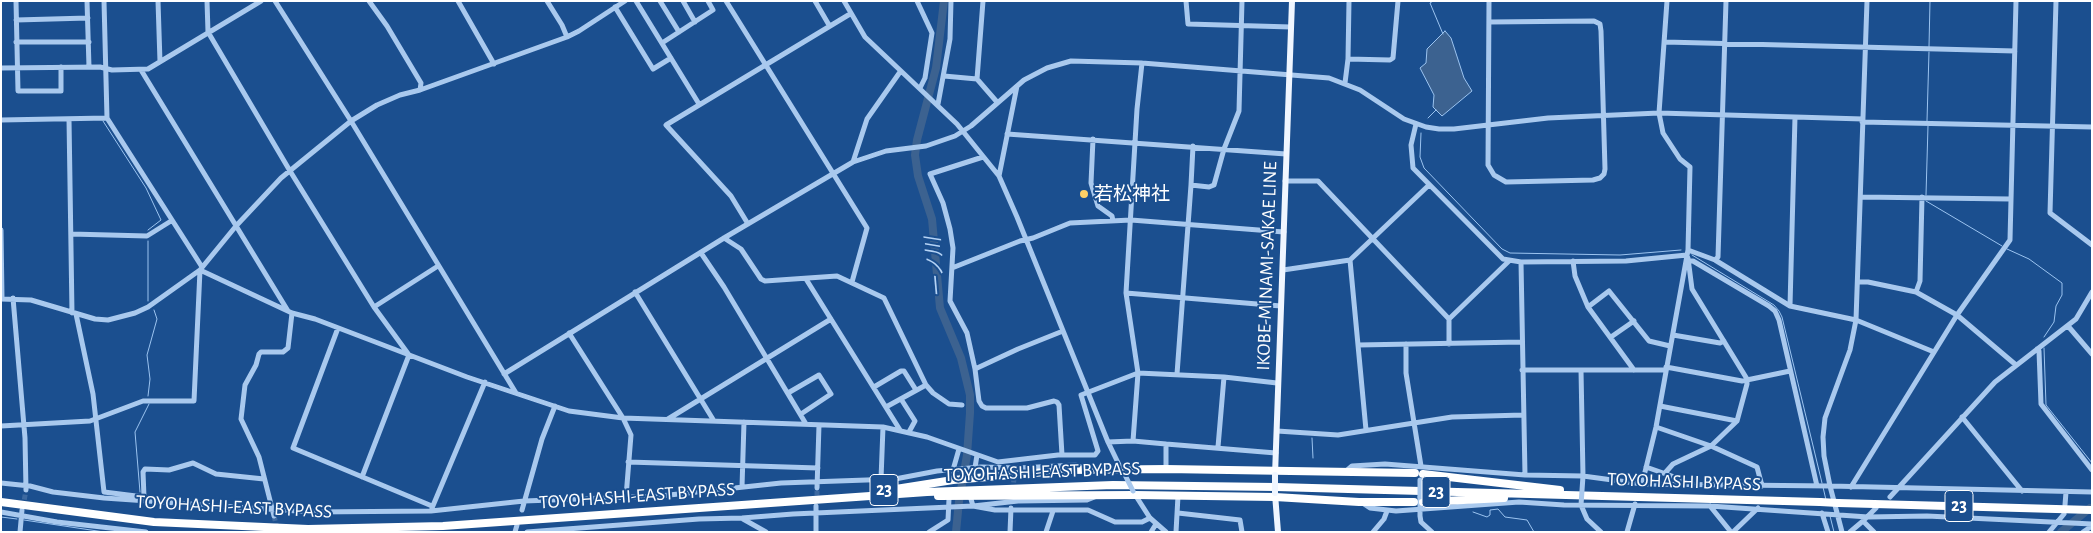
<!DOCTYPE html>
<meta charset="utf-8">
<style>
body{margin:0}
#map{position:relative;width:2093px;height:533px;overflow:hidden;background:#1b4f8f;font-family:"Alegreya Sans",sans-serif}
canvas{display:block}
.frame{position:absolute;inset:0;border:2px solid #fff;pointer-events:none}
</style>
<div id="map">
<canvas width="2093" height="533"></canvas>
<div class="frame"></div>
</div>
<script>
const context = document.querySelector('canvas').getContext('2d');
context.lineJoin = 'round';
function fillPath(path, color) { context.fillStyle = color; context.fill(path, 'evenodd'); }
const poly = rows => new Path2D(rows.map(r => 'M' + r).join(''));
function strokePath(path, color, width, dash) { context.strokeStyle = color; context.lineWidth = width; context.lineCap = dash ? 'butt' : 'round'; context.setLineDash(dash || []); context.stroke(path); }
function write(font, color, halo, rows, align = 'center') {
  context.font = font + ' "Alegreya Sans","Noto Sans JP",sans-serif'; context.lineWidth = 4; context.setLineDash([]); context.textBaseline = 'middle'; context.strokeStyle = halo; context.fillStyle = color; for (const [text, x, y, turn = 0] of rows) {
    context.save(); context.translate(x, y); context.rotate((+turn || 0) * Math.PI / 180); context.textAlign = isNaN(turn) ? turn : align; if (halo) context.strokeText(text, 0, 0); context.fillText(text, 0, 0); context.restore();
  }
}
const water = poly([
 [1445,31,1451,38,1464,78,1472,91,1442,116,1433,107,1434,95,1420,68,1426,63,1427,49,1445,31]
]);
fillPath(water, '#3c6290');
strokePath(water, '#9cc4f0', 1);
strokePath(poly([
 [1433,1,1430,3,1443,34],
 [1929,47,1930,1],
 [1428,118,1436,110],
 [103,121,146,188,161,220,148,230],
 [1927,121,1929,52],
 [1421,133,1420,157,1424,168,1502,249,1510,253,1620,255,1681,250],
 [1926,195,1928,126],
 [1926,201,2002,246],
 [148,241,148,301],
 [2007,249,2029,259,2062,283,2062,295,2056,306,2054,322,2044,337],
 [1692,255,1774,305,1779,311,1782,317,1822,483],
 [2044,348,2046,405,2092,463],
 [148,396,150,379,147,355,157,319,154,310],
 [1312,438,1313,458],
 [1823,487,1826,500],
 [140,492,135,432,149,404],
 [1473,512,1487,517,1490,515,1490,510,1498,509,1505,517,1527,520,1534,532],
 [1830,516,1834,532],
 [1,517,17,519],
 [24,520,104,532]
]), '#9cc4f0', 1);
strokePath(poly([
 [944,1,936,68,917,140,915,155,918,176,932,219,940,308,961,358,970,395,970,413,967,455,959,501,956,532],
 [2061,532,2090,508]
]), '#3c6290', 8);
strokePath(poly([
 [1013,490,1015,465],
 [817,503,817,488],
 [23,507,26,490],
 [274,516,278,532]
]), '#3d69a0', 5, [5, 2.5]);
strokePath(poly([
 [16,1,18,91,61,91,61,67],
 [87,1,89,67],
 [104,1,107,118,202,267],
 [158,1,160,62],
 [207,1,208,32,290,171,374,307,409,355],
 [275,1,351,121,516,393],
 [369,1,387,26,421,83,420,90],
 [458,1,494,64],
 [547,1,562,25,567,37],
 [636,1,699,104],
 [660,1,679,32],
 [683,1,695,22],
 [726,1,867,228,852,282],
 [815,1,829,25],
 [844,1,865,37,957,124,999,176,1017,217,1108,442,1122,471],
 [917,1,932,33,925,78,920,88],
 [1186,1,1188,24,1291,27],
 [1489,1,1488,165,1494,175,1506,182,1593,180,1600,178,1604,174,1605,169,1601,31,1600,24,1594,21,1489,22],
 [2056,1,2050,213,2092,245],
 [615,7,653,69,671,58],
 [16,20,88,18],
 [16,42,89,42],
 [1665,42,2015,51],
 [662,43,713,10,708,1],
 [1348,59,1390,60,1393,58,1398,1],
 [1,68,100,67,112,70,148,69,261,1],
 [141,70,288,311],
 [944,76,977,79,997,102],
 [977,79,983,1],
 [1345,83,1348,59,1349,1],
 [938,104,950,39,951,1],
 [69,119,72,313],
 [1,120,107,118],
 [1862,122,2092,127],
 [1416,124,1411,145,1413,168,1503,259,1521,262,1626,261,1687,255],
 [1007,134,1286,154],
 [1093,139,1091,183,1098,206,1112,216,1113,221],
 [983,157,930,174,943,203,950,229,953,248,950,301,967,333,975,369,1018,349,1063,331],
 [853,162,867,119,900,72],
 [999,176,1017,86],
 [1285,181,1318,181,1449,319,1449,344],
 [1191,185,1193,146],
 [1861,197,2010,199],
 [748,224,731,196,666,125,850,14],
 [1,230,2,298],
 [71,234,147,236,171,221],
 [724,238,741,249,761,279,765,281,837,276,884,298,926,385,933,393,949,404,962,405],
 [1688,250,1715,260,1790,306,1856,320,1934,352],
 [701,253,724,287,806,424],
 [1350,260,1366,430],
 [1715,260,1718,257,1726,1],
 [1573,261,1575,276,1588,307,1634,370],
 [1689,261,1693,261,1769,306,1775,311,1779,320,1817,486],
 [1521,262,1525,475],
 [952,268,1020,241,1033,238,1070,223,1131,220,1284,232],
 [200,270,292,313,315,319,467,377,569,411,623,418,883,427,927,437,998,462,1058,455,1095,455,1098,451,1081,395,1138,373,1224,377,1277,383],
 [1283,270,1350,260,1429,185],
 [806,279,900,430],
 [1858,282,1868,282,1916,292,1957,315,2016,365],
 [635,292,714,421],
 [1916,292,1920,281,1922,197],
 [1126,293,1137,109,1142,63],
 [13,298,25,438,26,490],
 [1,299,31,300,95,319,108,320,135,313,148,307,200,270],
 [1790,306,1795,117],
 [374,307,438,266],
 [1588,307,1609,291,1649,341,1670,346],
 [76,314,93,394,104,492,144,497,145,501],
 [1449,319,1509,261],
 [2068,326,2092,354],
 [338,328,293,448,432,506],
 [569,333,623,418,631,435,626,497],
 [1673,335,1720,343,1724,341],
 [1611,337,1634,321],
 [1406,344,1406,373,1421,466],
 [1358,345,1522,342],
 [2037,349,2039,351,2041,404,2092,470],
 [1666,367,1742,381,1790,371],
 [975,369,979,401,982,406,986,408,1027,408,1054,401,1057,402,1059,405,1062,455],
 [1522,370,1665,370],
 [1581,370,1583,476],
 [504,374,724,238,853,162,886,151,926,146,955,136,971,126,1024,80,1047,68,1071,61,1142,63,1329,78,1360,90,1404,119,1426,127,1439,129,1454,129,1548,118,1659,113,1863,119],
 [1177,374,1191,185,1209,187,1214,185,1224,149,1239,111,1242,1],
 [874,387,901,371,904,371,916,390],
 [788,393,819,375,831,394,801,414],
 [901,399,915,421,909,432],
 [1660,406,1737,421],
 [886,407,926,385],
 [1962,417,2022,491],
 [668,419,831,319],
 [1,426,90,421,143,401,194,401,200,270,236,226,281,178,351,121,377,105,400,95,420,90,567,37,579,31,625,1],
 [1656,427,1711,446,1757,467,1762,486],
 [1277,431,1338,435,1452,417,1523,415],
 [1133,441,1138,373,1126,293,1281,306],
 [1108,442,1133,441,1166,444],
 [1218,447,1224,377],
 [628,462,818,468],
 [1646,467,1683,480,1683,485],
 [1166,469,1166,444,1276,453],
 [1345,472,1352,466,1385,464,1525,475,1583,476,1642,484,1830,486,2092,492],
 [1665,473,1673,464,1711,446,1737,421,1747,384,1747,379,1692,289,1688,258],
 [974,474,977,455],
 [362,477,409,355],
 [951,477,959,449],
 [881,479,883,427],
 [1,483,30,486,53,492,104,498,235,507,313,512,431,511,524,501,660,496,781,483,895,479,937,471,981,467,1019,468,1076,465,1086,469],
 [1642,484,1656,427,1688,250,1690,167,1680,159,1663,133,1659,113,1667,1],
 [742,487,744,422],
 [1851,487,1957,315,2010,240,2016,1],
 [817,488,819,425],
 [1134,493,1150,518,1166,532],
 [144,497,143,472,145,469,169,470,193,463,216,474,264,479],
 [1420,497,1420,516,1421,522,1432,532],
 [1890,497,1995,382,2076,319,2092,292],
 [971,499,973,506,995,510,1088,510,1115,522,1142,522,1150,518],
 [1361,502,1370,508,1396,511,1519,502,1564,505,1710,506,1868,517,1927,516,2092,524],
 [1581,505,1587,519,1601,532],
 [2065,505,2066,492],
 [1710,506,1731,532],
 [432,508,485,382],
 [522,510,542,439,555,406],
 [1,512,57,522,146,532],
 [1178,513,1240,520,1242,532],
 [1822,513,1828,532],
 [274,516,259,457,241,419,245,385,256,365,259,354,261,352,283,352,288,348,292,313],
 [743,519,766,532],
 [1863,521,1874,532],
 [20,532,22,510],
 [515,532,517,525],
 [527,532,699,519,742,518,793,514,973,506,1018,501,1087,500,1097,496],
 [816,532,816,506],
 [929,532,948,520,949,499],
 [1010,532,1011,508],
 [1046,532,1053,511],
 [1151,532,1156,524],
 [1176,532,1178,496],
 [1373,532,1384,519,1387,511],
 [1627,532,1635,504],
 [1733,532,1758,508],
 [1842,532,1830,486,1824,456,1823,437,1825,418,1850,350,1856,320,1867,1],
 [1850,532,1863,521,1876,508],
 [2049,532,2064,514],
 [2083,532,2092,526]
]), '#a9c9ee', 5);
strokePath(poly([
 [1275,475,1292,1],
 [1275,494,1278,532]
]), '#f0f6ff', 6);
strokePath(poly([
 [1423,474,1560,490],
 [883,491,953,480,1069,470,1166,469,1415,473],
 [938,496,1135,495,1275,497,1359,502,1414,502],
 [1,502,154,522,308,529,443,526,927,492,1113,485,1276,487,1820,502],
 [1423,502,1504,498],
 [1838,503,2092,510]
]), '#fff', 8);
strokePath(poly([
 [1124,473,1133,491],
 [1420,497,1420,480],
 [1581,505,1583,476]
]), '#a9c9ee', 5);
strokePath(poly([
 [1275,493,1275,475]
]), '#f0f6ff', 6);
strokePath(poly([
 [1820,502,1838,503]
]), '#fff', 8);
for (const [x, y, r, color] of [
 [1084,194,5,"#ffd166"]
]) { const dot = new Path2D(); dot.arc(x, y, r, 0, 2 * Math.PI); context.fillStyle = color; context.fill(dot); strokePath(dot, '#1b4f8f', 2); }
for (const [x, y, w] of [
 [884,490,28],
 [1436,492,28],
 [1959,506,28]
]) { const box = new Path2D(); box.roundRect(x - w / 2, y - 15.5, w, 31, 4); context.fillStyle = '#1b4f8f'; context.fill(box); strokePath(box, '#fff', 1); }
write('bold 18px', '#fff', null, [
 ["23",884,490],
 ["23",1436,492],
 ["23",1959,506]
]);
write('19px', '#fff', '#1b4f8f', [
 ["若松神社",1094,194]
], 'left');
write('19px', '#fff', '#1b4f8f', [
 ["IKOBE-MINAMI-SAKAE LINE",1267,266,-88],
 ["TOYOHASHI-EAST BYPASS",1042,472,-2],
 ["TOYOHASHI BYPASS",1684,482,2],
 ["TOYOHASHI-EAST BYPASS",637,496,-4],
 ["TOYOHASHI-EAST BYPASS",234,507,3]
]);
write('italic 20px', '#b5d3f5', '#1b4f8f', [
 ["一ノ川",936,267,-95]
]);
</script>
